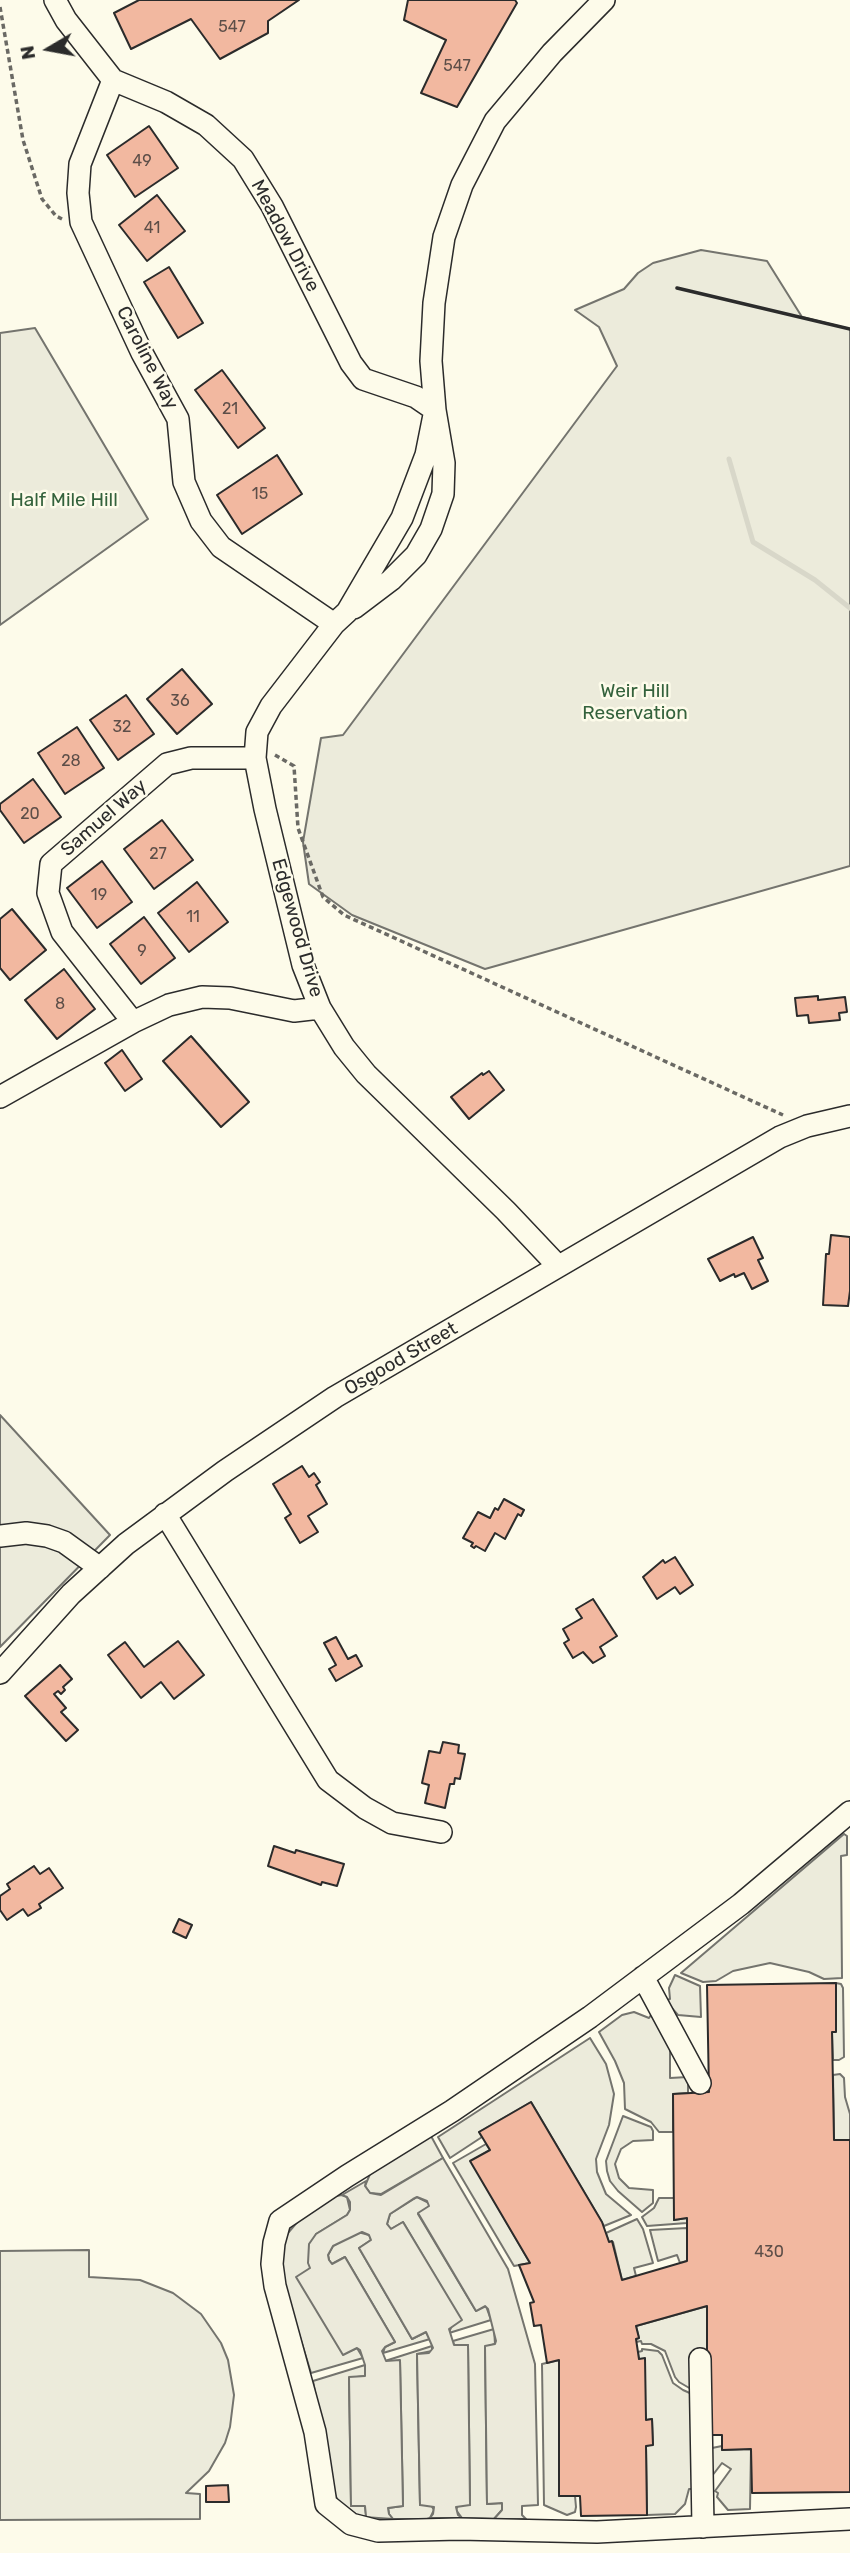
<!DOCTYPE html>
<style>
body{margin:0}
#map{position:relative;width:850px;height:2553px;overflow:hidden;background:#fdfbea;font-family:Rubik,sans-serif}
canvas{display:block}
.north{position:absolute;left:14px;top:14px;width:70px;height:70px;-webkit-text-stroke:5px #fdfbea;paint-order:stroke;rotate:260deg;font-size:19px;font-weight:700;line-height:28px;text-align:center;color:#2b2b2b}
.north::after{content:'';display:block;margin:auto;width:24px;height:32px;background:#2b2b2b;clip-path:polygon(50% 0,100% 100%,50% 72%,0 100%)}
</style>
<div id="map">
<canvas width="850" height="2553"></canvas>
<div class="north">N</div>
</div>
<script>
const context = document.querySelector('canvas').getContext('2d');
context.lineJoin = 'round';
function fillPath(path, color) { context.fillStyle = color; context.fill(path, 'evenodd'); }
const poly = rows => new Path2D(rows.map(r => 'M' + r).join(''));
function strokePath(path, color, width, dash) { context.strokeStyle = color; context.lineWidth = width; context.lineCap = dash ? 'butt' : 'round'; context.setLineDash(dash || []); context.stroke(path); }
function write(font, color, halo, rows, align = 'center') {
  context.font = font + ' Rubik,sans-serif'; context.lineWidth = 5; context.setLineDash([]); context.textBaseline = 'middle'; context.strokeStyle = halo; context.fillStyle = color; for (const [text, x, y, turn = 0] of rows) {
    context.save(); context.translate(x, y); context.rotate((+turn || 0) * Math.PI / 180); context.textAlign = isNaN(turn) ? turn : align; if (halo) context.strokeText(text, 0, 0); context.fillText(text, 0, 0); context.restore();
  }
}
const green = poly([
 [701,250,767,261,802,317,850,329,850,866,485,969,352,915,309,884,303,842,321,738,343,735,617,366,599,327,575,310,624,289,638,273,653,263,701,250],
 [35,328,148,519,0,625,0,333,35,328],
 [0,1415,110,1535,0,1647,0,1415],
 [844,1834,847,1836,847,1855,841,1856,842,1978,824,1979,809,1972,770,1963,733,1971,716,1981,703,1982,681,1973,844,1834],
 [675,1975,700,1986,701,2017,678,2015,670,2006,667,2000,670,1999,669,1988,675,1975],
 [836,1983,841,1984,843,1988,844,2057,839,2060,833,2060,832,2032,836,2031,836,1983],
 [634,2012,649,2018,651,2015,657,2022,670,2048,670,2078,688,2077,688,2093,673,2094,673,2132,659,2132,651,2122,625,2109,624,2083,615,2061,599,2032,622,2015,634,2012],
 [590,2038,606,2064,614,2094,609,2125,596,2159,597,2172,606,2194,631,2215,604,2226,531,2102,479,2132,482,2137,450,2158,438,2137,590,2038],
 [840,2074,844,2078,845,2097,850,2114,850,2140,834,2140,833,2075,840,2074],
 [623,2116,651,2127,653,2131,653,2140,633,2141,621,2149,615,2164,619,2178,629,2188,653,2190,653,2203,642,2212,618,2191,610,2181,607,2171,606,2161,623,2116],
 [431,2136,443,2158,381,2194,370,2193,365,2186,370,2174,431,2136],
 [486,2144,490,2150,471,2161,530,2263,514,2266,453,2163,486,2144],
 [342,2195,347,2197,350,2210,347,2215,316,2234,310,2268,343,2354,357,2348,363,2358,311,2373,281,2275,281,2248,288,2233,299,2220,336,2196,342,2195],
 [417,2197,429,2203,430,2206,418,2214,476,2311,486,2306,491,2320,449,2333,452,2325,461,2320,403,2222,391,2229,387,2224,390,2214,417,2197],
 [659,2198,674,2198,674,2220,687,2218,687,2223,647,2226,642,2217,654,2208,659,2198],
 [637,2219,643,2229,653,2263,634,2268,636,2276,622,2280,613,2242,609,2242,606,2233,637,2219],
 [687,2228,687,2261,680,2263,677,2255,658,2261,650,2230,687,2228],
 [358,2232,369,2235,371,2240,359,2248,412,2339,426,2332,430,2339,383,2353,385,2347,395,2342,345,2257,332,2264,329,2260,328,2255,333,2246,358,2232],
 [89,2250,89,2277,140,2280,173,2293,201,2314,221,2343,228,2360,234,2395,230,2427,225,2443,209,2471,186,2493,200,2494,200,2519,0,2520,0,2251,89,2250],
 [707,2306,708,2361,691,2389,679,2382,675,2377,665,2351,651,2344,642,2344,641,2341,636,2342,636,2339,639,2338,636,2326,707,2306],
 [494,2329,495,2344,485,2347,487,2504,502,2503,502,2510,494,2519,462,2518,456,2510,458,2505,470,2505,468,2345,454,2345,453,2341,494,2329],
 [432,2346,432,2351,417,2354,420,2505,431,2505,434,2510,430,2518,427,2519,393,2519,389,2514,388,2508,403,2506,400,2361,385,2361,432,2346],
 [642,2349,658,2351,662,2355,673,2383,683,2390,692,2394,693,2489,689,2489,685,2504,675,2514,647,2515,646,2446,653,2444,652,2419,646,2420,638,2352,642,2351,642,2349],
 [559,2360,559,2496,575,2496,576,2507,575,2512,567,2515,544,2505,542,2364,559,2360],
 [365,2365,365,2376,349,2378,351,2506,365,2506,366,2516,364,2517,357,2515,338,2501,333,2490,313,2381,365,2365],
 [722,2446,722,2450,751,2449,750,2509,728,2510,717,2497,718,2493,715,2491,731,2469,722,2463,712,2476,712,2448,722,2446]
]);
fillPath(green, '#ecebdb');
strokePath(green, '#74746e', 2);
const parking = poly([
 [443,2158,508,2269,535,2364,538,2505,522,2506,522,2515,526,2519,494,2519,502,2510,502,2503,487,2504,485,2346,495,2344,496,2341,488,2309,485,2306,476,2311,418,2213,429,2206,427,2201,417,2197,413,2199,390,2214,387,2224,391,2229,403,2222,462,2320,449,2329,454,2345,468,2345,470,2505,456,2507,458,2515,462,2518,430,2518,433,2514,434,2507,420,2505,417,2354,429,2353,433,2348,426,2332,412,2339,359,2248,371,2240,369,2235,362,2232,333,2246,328,2255,329,2260,332,2264,345,2257,395,2342,385,2347,382,2351,386,2361,400,2360,403,2506,388,2508,389,2514,393,2519,364,2517,366,2516,365,2506,351,2506,349,2377,365,2376,365,2365,360,2350,357,2348,343,2355,296,2277,310,2268,308,2263,309,2244,316,2234,347,2215,350,2210,350,2202,347,2197,342,2195,366,2181,365,2186,370,2193,381,2195,443,2158]
]);
fillPath(parking, '#eceadb');
strokePath(parking, '#74746e', 2);
strokePath(poly([
 [729,459,753,542,815,580,850,608]
]), '#d8d7c9', 5);
const building = poly([
 [139,0,299,0,268,21,268,33,220,59,191,19,131,49,114,13,139,0],
 [408,0,515,0,517,3,457,107,421,93,446,40,404,20,408,0],
 [149,126,178,168,135,197,107,155,149,126],
 [157,195,185,231,147,261,119,225,157,195],
 [169,267,203,323,178,338,144,282,169,267],
 [222,370,265,428,238,448,195,390,222,370],
 [277,455,302,494,242,534,217,495,277,455],
 [182,669,212,704,177,734,147,699,182,669],
 [126,695,154,734,118,760,90,720,126,695],
 [77,727,104,768,65,794,38,753,77,727],
 [33,779,61,817,24,843,0,810,0,804,33,779],
 [162,820,193,860,154,889,124,849,162,820],
 [102,861,132,902,97,928,67,888,102,861],
 [197,882,228,922,189,952,158,913,197,882],
 [12,909,46,950,10,980,0,968,0,919,12,909],
 [144,917,175,958,141,984,110,944,144,917],
 [64,969,95,1009,57,1039,25,1000,64,969],
 [818,996,818,1000,845,997,847,1012,839,1013,840,1020,809,1023,808,1015,797,1016,795,998,818,996],
 [191,1036,249,1102,221,1127,163,1061,191,1036],
 [122,1050,142,1079,125,1091,105,1063,122,1050],
 [489,1071,504,1090,469,1119,451,1097,482,1073,483,1075,489,1071],
 [831,1235,850,1237,850,1291,848,1306,823,1305,826,1254,829,1254,831,1235],
 [753,1237,763,1258,758,1260,768,1281,752,1289,744,1273,735,1277,734,1274,720,1281,708,1259,753,1237],
 [302,1466,309,1477,314,1473,320,1482,316,1485,327,1504,308,1516,318,1532,300,1543,285,1518,291,1514,273,1484,302,1466],
 [504,1499,524,1510,521,1516,518,1514,505,1539,495,1533,485,1551,476,1546,474,1548,471,1546,473,1543,463,1538,478,1512,490,1518,495,1508,498,1510,504,1499],
 [675,1557,693,1585,680,1594,675,1587,657,1599,643,1577,663,1560,665,1563,675,1557],
 [593,1599,617,1636,600,1647,605,1656,593,1663,583,1652,573,1658,564,1643,569,1640,563,1629,582,1618,576,1609,593,1599],
 [336,1637,348,1659,356,1655,362,1666,336,1681,329,1669,336,1665,324,1643,336,1637],
 [178,1641,204,1675,174,1699,161,1682,141,1698,108,1655,125,1642,144,1667,178,1641],
 [60,1665,72,1679,63,1687,65,1690,61,1694,58,1691,54,1694,66,1708,61,1712,78,1730,66,1741,25,1696,60,1665],
 [443,1742,459,1745,458,1753,465,1754,460,1779,455,1778,454,1784,450,1784,445,1808,425,1803,429,1785,422,1783,429,1751,440,1753,443,1742],
 [274,1846,295,1853,296,1850,344,1864,337,1886,322,1882,321,1885,268,1866,274,1846],
 [34,1866,40,1874,49,1868,63,1888,39,1904,41,1908,28,1916,23,1909,7,1920,0,1910,0,1896,10,1889,7,1884,34,1866],
 [179,1919,192,1925,186,1938,173,1932,179,1919],
 [836,1983,836,2032,832,2032,834,2140,850,2140,850,2492,752,2493,751,2449,722,2450,722,2435,707,2435,707,2306,636,2326,639,2338,636,2339,639,2359,645,2358,646,2420,652,2419,653,2445,646,2446,647,2515,581,2516,580,2496,559,2496,559,2360,547,2363,541,2325,534,2326,530,2303,534,2302,519,2265,530,2263,470,2161,490,2150,479,2132,531,2102,602,2222,609,2242,612,2241,622,2280,687,2261,687,2218,674,2220,673,2094,709,2092,707,1985,836,1983],
 [228,2485,229,2502,206,2502,206,2486,228,2485]
]);
fillPath(building, '#f2b8a0');
strokePath(building, '#2b2b2b', 2);
const minor = poly([
 [55,0,66,20,113,80,166,102,206,125,243,159,272,206,351,363,363,379,416,397,435,410],
 [113,80,80,164,78,193,81,222,142,353,178,419,184,482,201,521,221,547,334,624],
 [435,410,426,455,402,518,347,612,334,624,271,706,257,732,255,758,265,809,303,965,320,1008,344,1047,366,1074,506,1211,558,1266],
 [354,608,391,580,416,555,431,529,443,494,444,463,435,410,431,361,434,303,444,237,462,185,495,121,552,53,604,0],
 [133,1022,62,932,48,893,51,864,167,764,191,758,255,758],
 [0,1097,133,1022,169,1005,202,997,230,998,294,1011,320,1008],
 [165,1514,328,1780,365,1808,392,1823,441,1832],
 [0,1536,26,1533,47,1536,64,1542,100,1568],
 [0,1673,71,1594,126,1544,225,1471,335,1397,780,1137,807,1126,850,1116],
 [850,1812,741,1904,590,2017,452,2111,347,2176,280,2221,274,2243,272,2264,275,2286,315,2432,326,2504,351,2524,378,2531,459,2529,597,2532,850,2519],
 [643,1977,700,2083],
 [700,2359,703,2527]
]);
strokePath(minor, '#2b2b2b', 24);
strokePath(poly([
 [0,7,23,140,42,199,56,216,62,219],
 [275,755,294,766,298,828,323,897,344,915,783,1115]
]), '#6a6964', 3.5, [5, 3.5]);
strokePath(minor, '#fdfbea', 21);
strokePath(poly([
 [677,288,850,329]
]), '#2b2b2b', 3.5);
write('16px', '#5d4e48', null, [
 ["547",232,27],
 ["547",457,66],
 ["49",142,161],
 ["41",152,228],
 ["21",230,409],
 ["15",260,494],
 ["36",180,701],
 ["32",122,727],
 ["28",71,761],
 ["20",30,814],
 ["27",158,854],
 ["19",99,895],
 ["11",193,917],
 ["9",142,951],
 ["8",60,1004],
 ["430",769,2252]
]);
write('19px', '#2b2b2b', '#fdfbea', [
 ["Meadow Drive",285,236,62],
 ["Caroline Way",147,358,63],
 ["Samuel Way",104,818,-41],
 ["Edgewood Drive",297,928,74],
 ["Osgood Street",401,1359,-30]
]);
write('19px', '#34623c', '#fdfbea', [
 ["Half Mile Hill",64,501],
 ["Weir Hill",635,692],
 ["Reservation",635,714]
]);
</script>
